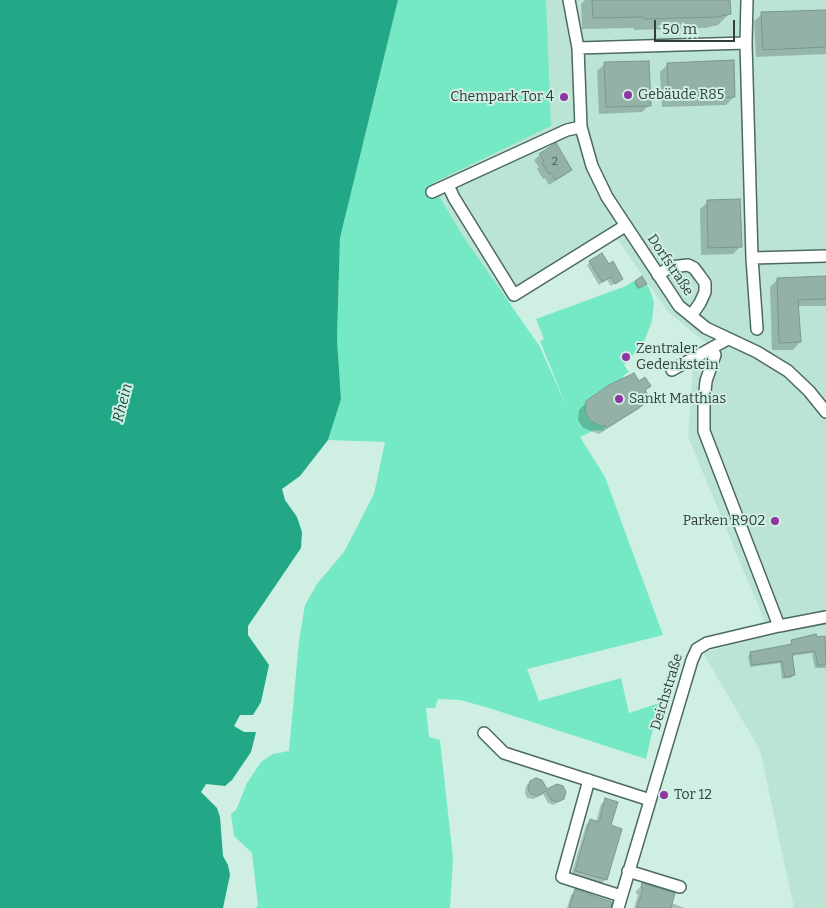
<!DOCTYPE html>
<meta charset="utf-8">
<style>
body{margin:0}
#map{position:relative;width:826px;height:908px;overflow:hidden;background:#cfefe3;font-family:Bitter,serif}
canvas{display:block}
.scale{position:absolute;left:654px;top:20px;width:81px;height:22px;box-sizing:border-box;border:2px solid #333f3b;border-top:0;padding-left:6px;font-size:15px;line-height:18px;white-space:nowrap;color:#333f3b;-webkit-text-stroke:4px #cfefe3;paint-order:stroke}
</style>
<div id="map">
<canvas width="826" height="908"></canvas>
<div class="scale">50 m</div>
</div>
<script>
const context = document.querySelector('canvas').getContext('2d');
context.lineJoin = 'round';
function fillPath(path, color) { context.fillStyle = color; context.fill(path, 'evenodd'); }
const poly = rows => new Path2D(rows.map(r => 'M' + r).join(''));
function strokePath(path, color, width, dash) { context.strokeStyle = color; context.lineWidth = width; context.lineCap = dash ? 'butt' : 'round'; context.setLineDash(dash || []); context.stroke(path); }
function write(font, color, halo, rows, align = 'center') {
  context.font = font + ' Bitter,serif'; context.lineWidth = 4; context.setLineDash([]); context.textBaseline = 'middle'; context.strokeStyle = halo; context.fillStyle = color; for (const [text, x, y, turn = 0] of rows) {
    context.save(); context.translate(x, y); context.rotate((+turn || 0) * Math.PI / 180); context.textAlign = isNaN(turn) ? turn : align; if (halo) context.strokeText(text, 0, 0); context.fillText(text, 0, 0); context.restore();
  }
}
fillPath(poly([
 [436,0,826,0,826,908,794,908,760,750,703,653,770,634,688,437,693,368,707,344,667,311,618,240,611,241,507,307,391,202]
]), '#bce4d5');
fillPath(poly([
 [398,0,546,0,551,126,433,183,443,203,465,239,540,347,567,408,540,341,544,339,536,319,626,286,642,276,650,290,654,302,652,321,644,342,624,365,629,372,623,376,624,379,598,392,598,394,586,403,587,410,585,411,587,416,591,421,597,422,598,425,599,423,605,425,604,431,595,430,580,437,605,477,663,635,527,669,539,701,621,678,629,713,659,703,646,759,489,708,460,700,438,699,435,708,426,708,429,737,440,740,453,858,450,908,256,908,258,905,252,853,234,836,231,814,236,810,247,783,261,762,273,754,289,751,299,641,305,605,317,584,344,552,374,494,385,442,328,440,341,398,337,339,340,238]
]), '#75e9c5');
fillPath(poly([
 [0,0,398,0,340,238,337,339,341,399,328,440,300,476,282,489,285,500,297,517,302,532,301,548,248,626,248,635,269,665,261,702,253,715,240,715,234,726,244,732,256,732,251,752,232,780,225,786,206,784,201,792,217,808,220,817,223,856,228,865,230,875,223,908,0,908]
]), '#23a887');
fillPath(poly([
 [585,0,729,0,729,14,718,25,705,28,634,30,634,28,582,29,581,4],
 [826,11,826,54,756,57,754,21,762,14],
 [605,64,649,105,642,112,599,114,597,71],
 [668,64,734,97,726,105,662,107,660,72],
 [540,155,571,169,565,175,549,185,545,178,543,179,537,169,539,167,534,160],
 [708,202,740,247,733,254,701,255,700,209],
 [590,262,608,266,622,279,611,286,607,280,599,285,587,265],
 [826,277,826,306,798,306,800,342,793,350,772,350,770,287,778,279],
 [641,278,644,285,638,289,634,283],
 [639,382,650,386,645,391,646,401,639,409,599,434,583,428,578,420,579,410,587,402],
 [824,637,826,668,815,668,812,653,791,656,794,675,791,678,782,679,780,663,750,667,748,656,751,653,789,646,792,641],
 [530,782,547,790,563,798,554,805,548,803,543,794,534,799,527,798,525,793,526,786],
 [606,800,609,826,606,879,601,884,571,875,586,825,590,821,596,822,601,804],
 [643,885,671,903,685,908,634,908,638,894,636,894,636,891],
 [575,891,608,908,567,908,571,895]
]), '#0003');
const building = poly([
 [592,0,730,0,731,14,717,17,645,19,644,17,593,18,592,0],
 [826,10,826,47,763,50,761,12,826,10],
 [734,60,735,97,669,100,667,63,734,60],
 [649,61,651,106,606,107,604,62,649,61],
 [556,143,572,170,555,180,551,173,549,174,542,163,544,161,539,154,556,143],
 [740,199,742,247,708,248,707,200,740,199],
 [602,253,609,264,613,261,623,279,615,284,611,277,602,282,589,261,602,253],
 [642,276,647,284,639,288,635,281,642,276],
 [826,276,826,299,798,300,801,342,779,343,777,278,826,276],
 [634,373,639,381,645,377,651,386,645,390,650,398,647,400,648,402,606,428,605,425,601,426,591,421,585,412,586,401,609,385,634,373],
 [816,634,817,637,825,636,826,664,818,666,815,651,792,654,795,675,785,677,782,661,752,665,750,652,792,644,791,640,816,634],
 [536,778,542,780,547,789,557,784,563,786,566,792,564,799,558,802,551,800,546,791,538,796,531,794,528,789,530,781,536,778],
 [605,798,618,802,611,825,622,829,607,880,575,871,590,819,599,822,605,798],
 [642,883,675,893,671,908,637,908,643,888,641,888,642,883],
 [575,889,612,902,611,908,569,908,575,889]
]);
fillPath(building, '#93b1a6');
strokePath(building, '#7b988d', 1);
const minor = poly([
 [569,0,578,48,581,127,592,166,607,197,679,306,706,328,757,352,788,371,809,391,826,412],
 [746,43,752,258,826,256],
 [578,48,746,43,747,0],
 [448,185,454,198,514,295,625,226],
 [432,192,567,130,581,127],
 [752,258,757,329],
 [658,275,670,267,688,265,694,268,700,276,705,283,705,292,700,303,691,316],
 [712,349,715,355,706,381,704,402,704,431,779,626],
 [672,370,728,339],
 [484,733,504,753,650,800],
 [589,780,562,877,621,896],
 [628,871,680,887],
 [618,908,692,660,697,649,707,643,779,626,826,617]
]);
strokePath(minor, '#4d6a60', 14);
strokePath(minor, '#fff', 11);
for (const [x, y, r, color] of [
 [628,95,5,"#8f35a1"],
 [564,97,5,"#8f35a1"],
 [626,357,5,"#8f35a1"],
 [619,399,5,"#8f35a1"],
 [775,521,5,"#8f35a1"],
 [664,795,5,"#8f35a1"]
]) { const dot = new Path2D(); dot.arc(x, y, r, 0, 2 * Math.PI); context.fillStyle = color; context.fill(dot); strokePath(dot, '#cfefe3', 2); }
write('11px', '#4b5c56', null, [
 ["2",555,162]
]);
write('14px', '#333f3b', '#cfefe3', [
 ["Gebäude R85",638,95],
 ["Chempark Tor 4",554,97,"right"],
 ["Zentraler",636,349],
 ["Gedenkstein",636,365],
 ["Sankt Matthias",629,399],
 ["Parken R902",765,521,"right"],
 ["Tor 12",674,795]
], 'left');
write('14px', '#333f3b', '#cfefe3', [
 ["Dorfstraße",670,265,56],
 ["Deichstraße",667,692,-73]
]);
write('italic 15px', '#1a4d3e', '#cfefe3', [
 ["Rhein",123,403,-76]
]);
</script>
